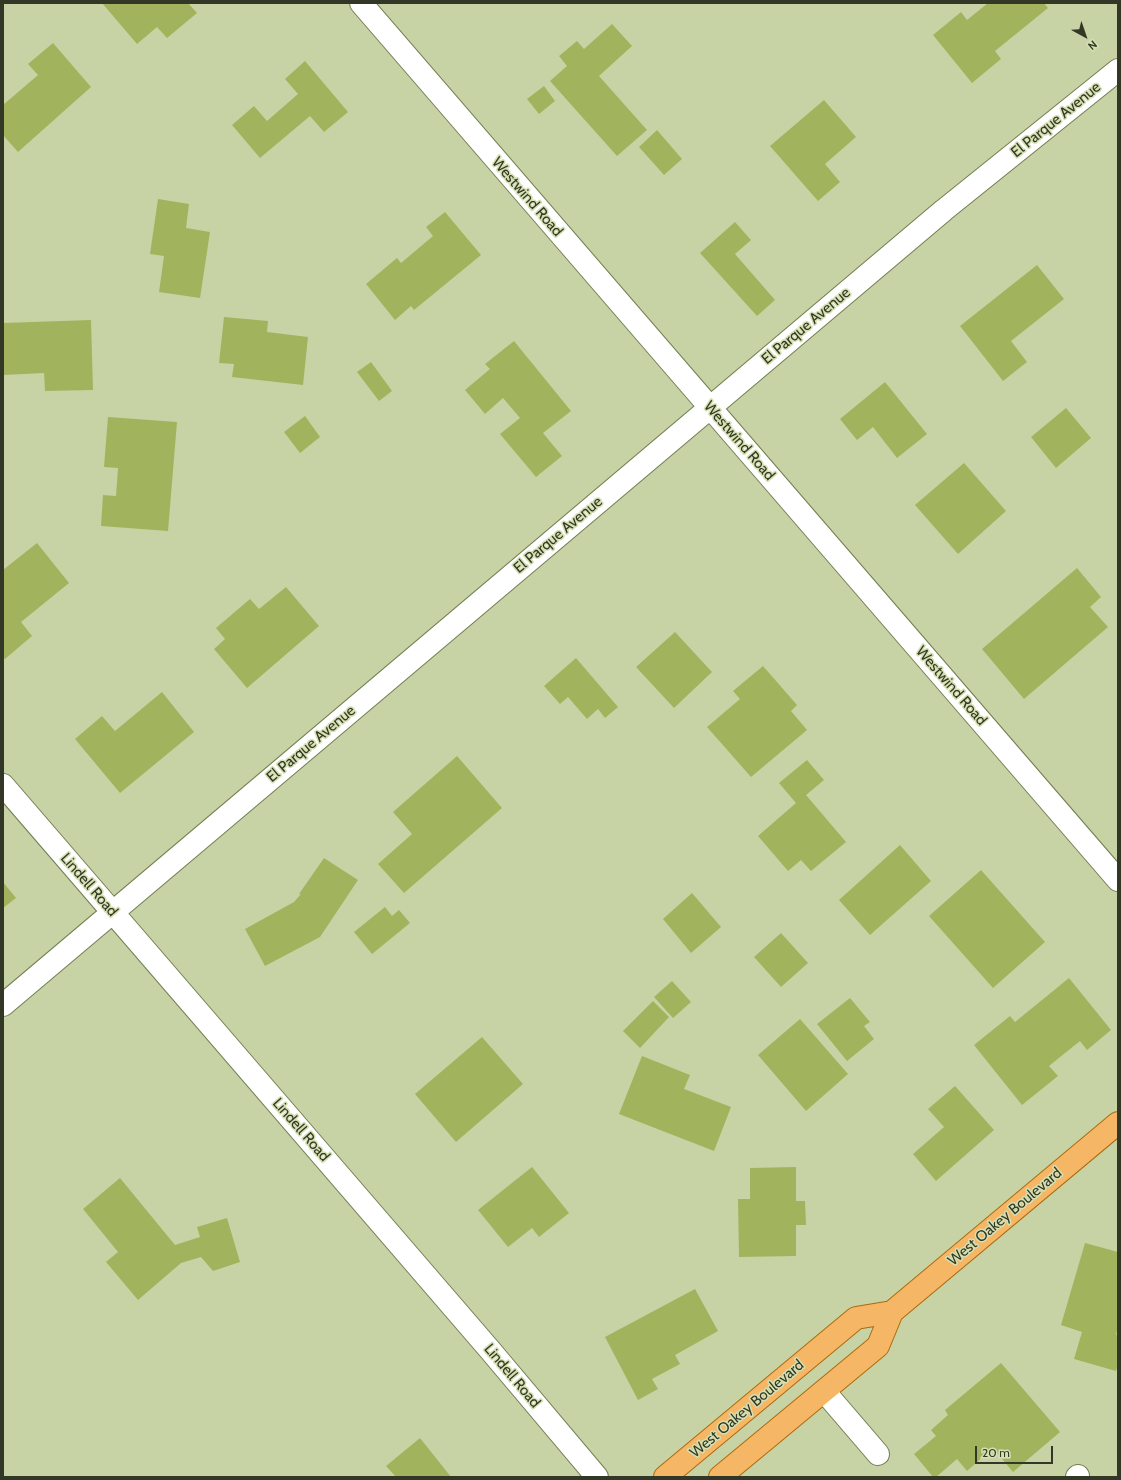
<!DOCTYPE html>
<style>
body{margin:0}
#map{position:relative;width:1121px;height:1480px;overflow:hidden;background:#c7d3a4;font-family:Cabin,sans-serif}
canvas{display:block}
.frame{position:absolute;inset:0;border:4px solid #333725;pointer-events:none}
.north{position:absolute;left:1065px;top:16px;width:40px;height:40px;-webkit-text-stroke:3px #d4e0b1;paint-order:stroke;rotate:140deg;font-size:11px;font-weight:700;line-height:16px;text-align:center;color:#333725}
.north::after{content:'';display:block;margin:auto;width:14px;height:18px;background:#333725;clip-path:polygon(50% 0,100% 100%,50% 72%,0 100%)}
.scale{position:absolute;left:975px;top:1446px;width:78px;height:18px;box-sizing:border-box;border:2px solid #333725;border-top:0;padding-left:5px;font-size:12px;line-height:14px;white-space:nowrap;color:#333725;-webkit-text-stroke:3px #d4e0b1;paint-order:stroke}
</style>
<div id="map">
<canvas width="1121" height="1480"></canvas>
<div class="frame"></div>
<div class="north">N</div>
<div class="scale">20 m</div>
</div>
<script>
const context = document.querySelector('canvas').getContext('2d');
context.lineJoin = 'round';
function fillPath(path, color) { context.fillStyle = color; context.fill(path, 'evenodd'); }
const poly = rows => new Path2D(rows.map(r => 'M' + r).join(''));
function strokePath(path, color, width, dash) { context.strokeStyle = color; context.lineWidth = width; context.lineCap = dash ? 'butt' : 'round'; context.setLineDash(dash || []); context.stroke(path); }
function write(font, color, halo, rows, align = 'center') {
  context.font = font + ' Cabin,sans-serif'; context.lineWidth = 3; context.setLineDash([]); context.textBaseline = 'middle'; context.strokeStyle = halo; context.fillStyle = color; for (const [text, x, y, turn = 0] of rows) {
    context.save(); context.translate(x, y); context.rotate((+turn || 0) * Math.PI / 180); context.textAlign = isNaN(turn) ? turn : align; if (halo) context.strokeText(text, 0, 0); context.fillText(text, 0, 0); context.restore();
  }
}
fillPath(poly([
 [102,3,188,3,197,13,167,38,157,27,137,44],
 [988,3,1044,3,1048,8,995,51,1001,59,972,83,933,35,961,12,967,20],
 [612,24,632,46,599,76,647,130,617,156,550,81,567,66,559,56,577,41,584,49],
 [53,43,91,87,18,152,3,135,3,105,38,75,28,64],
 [305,61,348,112,324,132,310,116,260,158,232,125,254,106,267,121,298,94,285,79],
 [544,86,555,101,539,114,527,99],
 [824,100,856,137,825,164,840,182,818,201,770,146],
 [657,130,682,159,664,175,639,147],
 [158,199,189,204,186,228,210,232,200,298,159,292,164,256,150,254],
 [445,212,481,255,414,310,411,306,395,320,366,284,397,258,401,263,433,236,426,227],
 [735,222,751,240,735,254,775,300,757,316,700,253],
 [1037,265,1064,299,1011,341,1027,362,1003,381,960,326],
 [224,317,268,321,267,332,308,337,303,385,232,377,234,364,219,363],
 [91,320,93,390,45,391,44,373,3,375,3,323],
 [514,341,571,411,543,433,562,456,536,477,500,434,520,418,503,398,485,414,465,390,490,369,485,364],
 [371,362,392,391,379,401,357,372],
 [885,382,927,434,897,458,873,427,857,440,840,419],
 [1066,408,1091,438,1056,468,1031,437],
 [305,416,320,437,300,453,284,432],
 [108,417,177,422,168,531,101,526,103,495,116,496,118,468,104,467],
 [964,463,1006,511,958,554,915,505],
 [37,543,69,583,21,622,32,636,5,659,3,657,3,570],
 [1077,568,1101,597,1090,607,1108,627,1024,699,982,649],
 [286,587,319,626,247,688,214,649,225,639,216,628,250,599,259,609],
 [675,632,712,672,674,708,636,667],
 [576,658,618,707,605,718,598,709,587,719,568,697,560,704,544,686],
 [763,666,797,705,791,711,807,730,751,777,707,727,740,699,733,691],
 [162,692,194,732,120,793,75,739,102,716,115,731],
 [457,756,502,808,404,893,378,864,412,834,393,812],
 [807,760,824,780,806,795,846,842,811,871,801,860,788,871,758,836,796,803,779,783],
 [900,845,931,881,870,935,839,900],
 [324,858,358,880,320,937,265,966,245,929,294,902,301,894,299,894],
 [981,870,1045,942,993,988,929,916],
 [3,882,16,898,3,908],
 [692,893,721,927,691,953,663,919],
 [385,907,392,916,399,910,410,923,372,954,354,932],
 [781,933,808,963,781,987,754,957],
 [1069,978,1111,1030,1087,1050,1080,1041,1049,1066,1058,1076,1022,1105,974,1045,1010,1016,1015,1022],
 [672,981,691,1002,673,1018,654,997],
 [850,998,870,1022,864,1026,874,1039,847,1061,817,1024],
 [653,1001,669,1017,640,1048,623,1031],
 [800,1019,848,1074,806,1111,758,1055],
 [482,1037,523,1084,456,1142,415,1094],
 [642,1056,690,1075,684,1089,731,1107,714,1151,619,1114],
 [955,1086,994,1130,936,1181,913,1154,944,1127,928,1109],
 [532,1167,569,1213,539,1237,532,1228,508,1247,478,1210],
 [796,1167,796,1201,805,1201,806,1225,796,1225,796,1256,739,1257,738,1199,750,1199,750,1168],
 [120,1178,175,1245,200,1237,197,1227,227,1218,240,1262,213,1271,201,1257,181,1263,138,1300,106,1262,118,1252,83,1209],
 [1085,1243,1118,1252,1118,1327,1116,1335,1118,1335,1118,1365,1116,1371,1074,1359,1082,1332,1061,1325],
 [695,1289,718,1331,675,1355,680,1364,652,1379,658,1389,638,1400,605,1337],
 [1001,1363,1060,1432,1013,1472,993,1448,967,1471,957,1459,936,1477,933,1477,914,1454,936,1436,931,1430,948,1415,945,1410],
 [420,1438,451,1477,396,1477,386,1466]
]), '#a1b45d');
const minor = poly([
 [361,3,1118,880],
 [3,785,490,1350,597,1477],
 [3,1005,944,210,1118,70],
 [824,1391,878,1454],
 [1077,1477,1078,1476]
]);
const major = poly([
 [665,1477,856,1318,892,1312],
 [720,1477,878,1346,892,1312,1118,1123]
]);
strokePath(minor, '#737e52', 24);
strokePath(major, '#ad6a0d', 24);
strokePath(minor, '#fff', 22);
strokePath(major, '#f5b666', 22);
write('15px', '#333725', '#d4e0b1', [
 ["El Parque Avenue",1056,120,-39],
 ["Westwind Road",527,197,49],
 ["El Parque Avenue",806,326,-40],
 ["Westwind Road",739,441,49],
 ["El Parque Avenue",558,535,-40],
 ["Westwind Road",951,686,49],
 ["El Parque Avenue",311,744,-40],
 ["Lindell Road",89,885,49],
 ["Lindell Road",301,1130,49],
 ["West Oakey Boulevard",1005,1217,-40],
 ["Lindell Road",512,1376,50],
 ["West Oakey Boulevard",747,1409,-40]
]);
</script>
